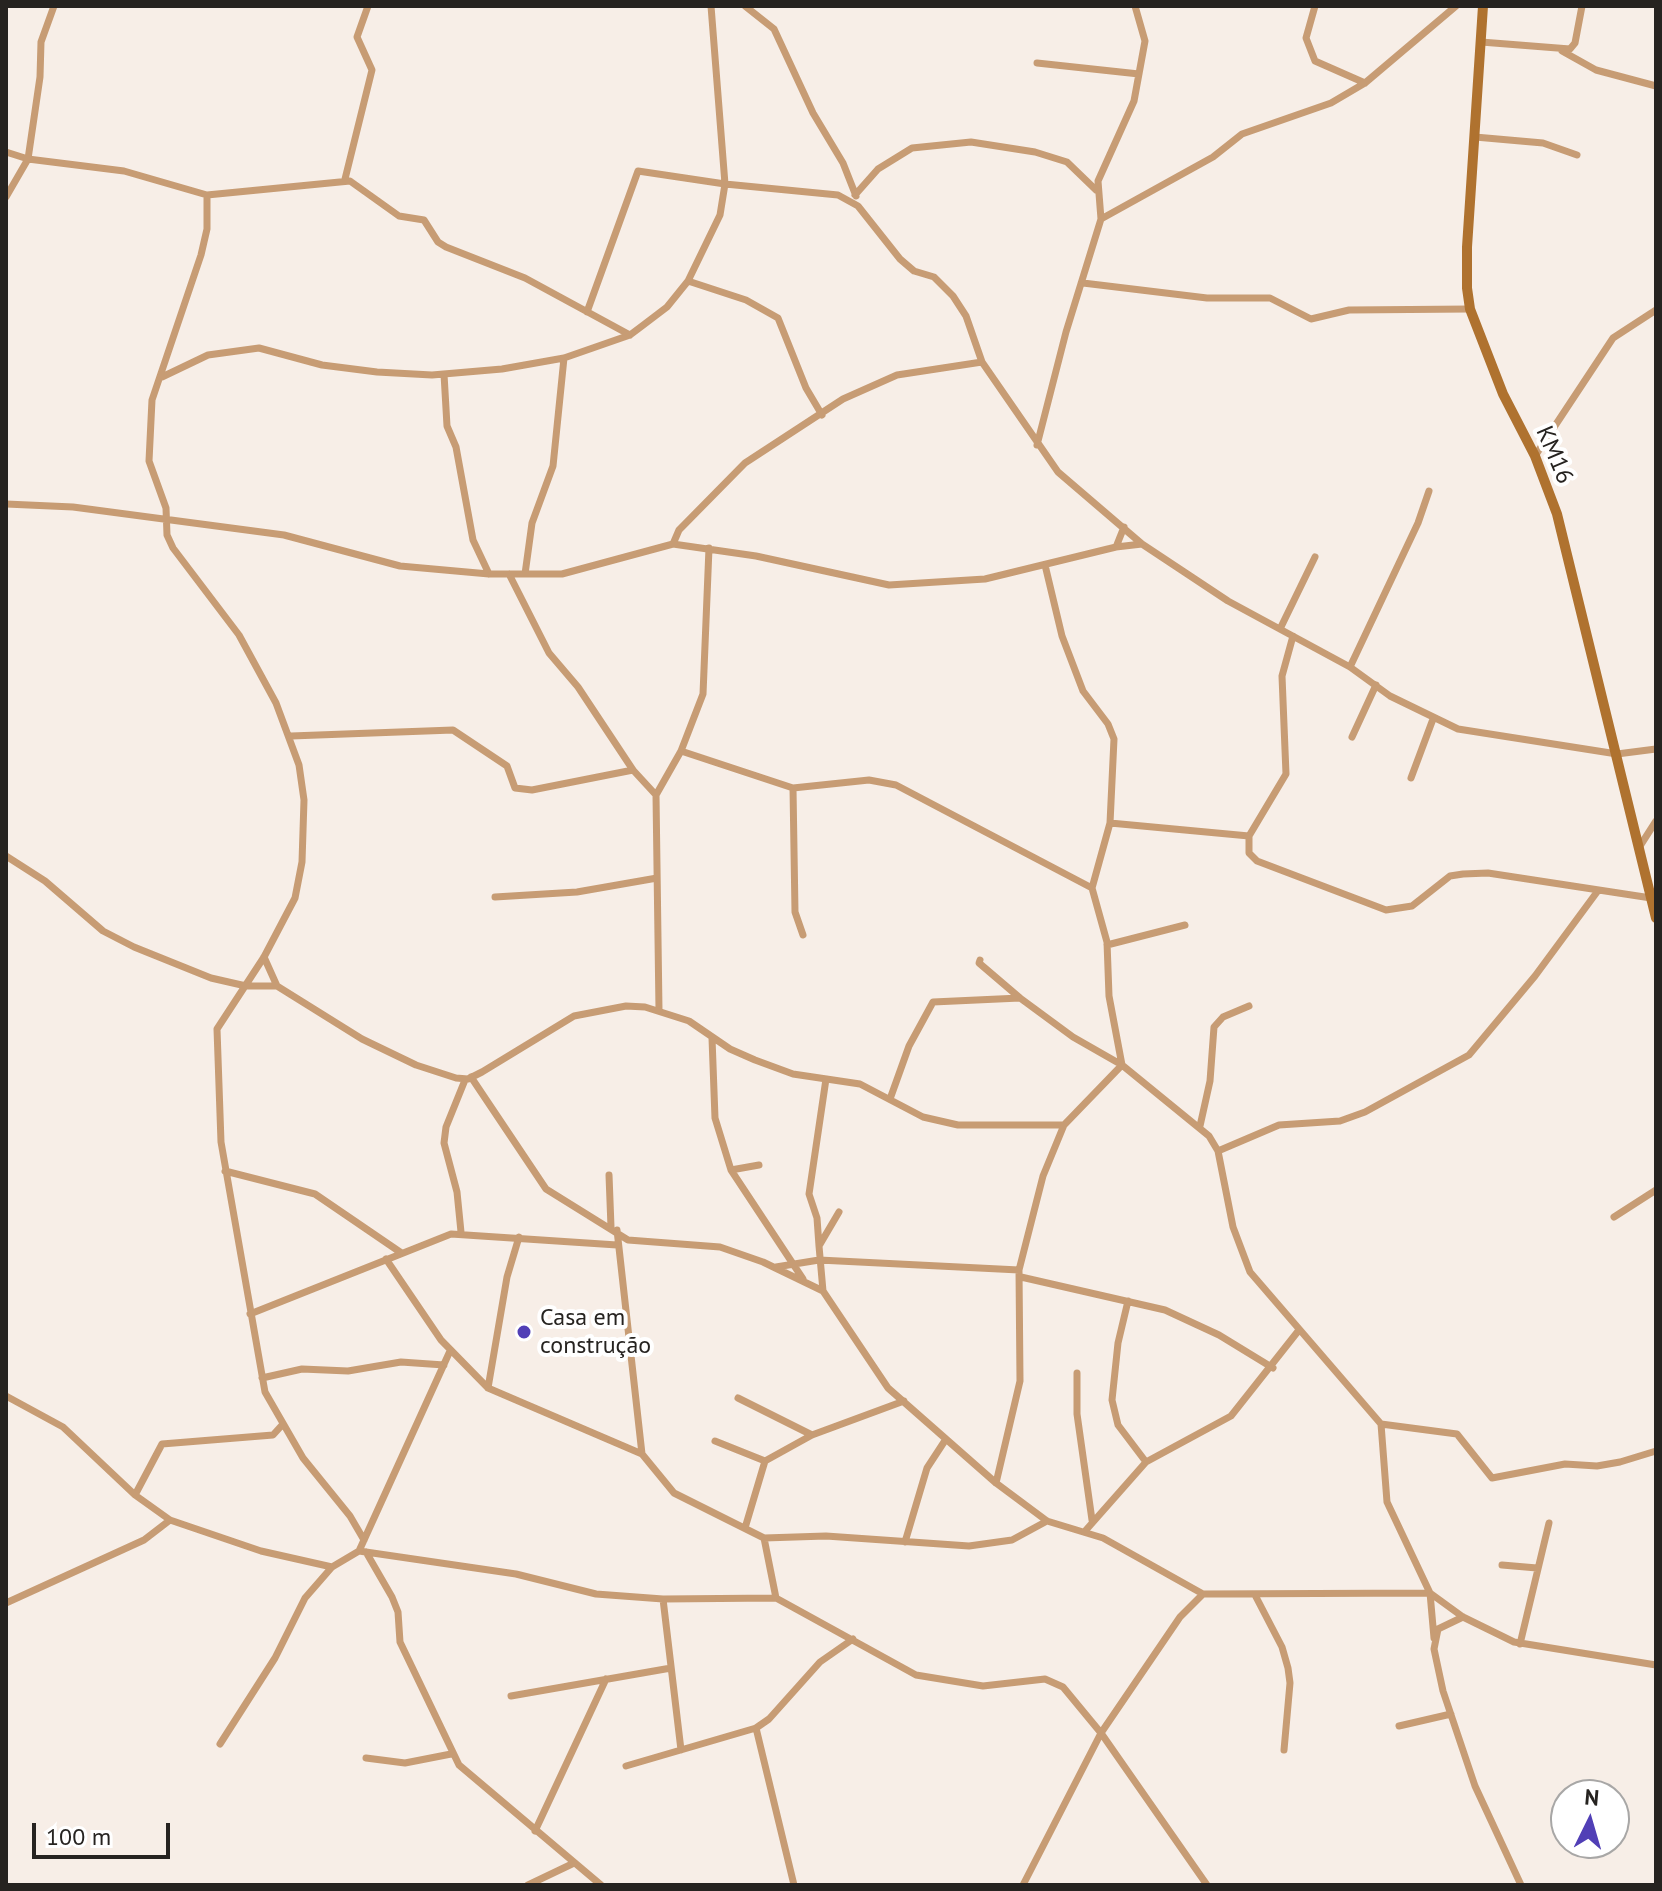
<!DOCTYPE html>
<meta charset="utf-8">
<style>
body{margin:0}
#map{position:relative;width:1662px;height:1891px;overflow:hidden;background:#f7eee7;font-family:"PT Sans",sans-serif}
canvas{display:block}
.frame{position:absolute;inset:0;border:8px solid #262320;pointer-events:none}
.north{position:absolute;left:1550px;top:1779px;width:80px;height:80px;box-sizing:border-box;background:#fff;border:2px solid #a8a7a6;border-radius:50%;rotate:5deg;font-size:22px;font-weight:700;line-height:32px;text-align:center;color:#262320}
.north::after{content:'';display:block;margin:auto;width:28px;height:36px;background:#513fb6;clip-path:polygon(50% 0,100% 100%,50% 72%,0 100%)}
.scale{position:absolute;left:32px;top:1823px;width:138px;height:36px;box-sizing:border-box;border:4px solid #262320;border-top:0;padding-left:10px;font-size:24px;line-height:28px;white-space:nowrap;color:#262320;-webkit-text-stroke:6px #fff;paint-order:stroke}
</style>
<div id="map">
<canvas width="1662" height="1891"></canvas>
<div class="frame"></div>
<div class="north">N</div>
<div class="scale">100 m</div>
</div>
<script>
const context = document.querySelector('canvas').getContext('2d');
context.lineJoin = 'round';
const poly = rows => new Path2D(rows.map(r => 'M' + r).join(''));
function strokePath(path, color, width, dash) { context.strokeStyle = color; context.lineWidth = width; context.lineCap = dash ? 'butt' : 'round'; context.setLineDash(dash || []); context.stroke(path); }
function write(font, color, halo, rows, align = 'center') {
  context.font = font + ' "PT Sans",sans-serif'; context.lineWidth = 8; context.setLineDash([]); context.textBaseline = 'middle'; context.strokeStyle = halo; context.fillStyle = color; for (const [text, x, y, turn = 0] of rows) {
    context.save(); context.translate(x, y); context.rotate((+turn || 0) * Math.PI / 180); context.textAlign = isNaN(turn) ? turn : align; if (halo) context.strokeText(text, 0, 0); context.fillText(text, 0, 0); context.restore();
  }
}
strokePath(poly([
 [745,6,774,29,813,113,843,163,856,196],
 [1315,6,1306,38,1315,61,1365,83],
 [1481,42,1570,49,1575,43,1582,6],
 [1562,51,1596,70,1656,86],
 [1037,63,1139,74],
 [1475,137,1543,143,1577,155],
 [6,152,28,159,124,171,207,195,350,181,399,216,424,220,438,242,446,247,525,278,630,335],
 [345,179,372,70,357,37,368,6],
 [207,195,207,229,201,255,152,400,149,461,166,508,167,535,173,548,239,635,276,703,299,765,304,800,302,862,295,898,264,957,217,1029,221,1142,265,1392,303,1458,350,1516,364,1540],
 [855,195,878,169,912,148,971,142,1035,152,1067,162,1096,190],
 [6,197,28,159,40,77,41,42,54,6],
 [1101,219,1213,157,1242,134,1331,103,1365,83,1456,6],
 [688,281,746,300,778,318,806,388,822,415],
 [1083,283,1207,298,1270,298,1311,319,1349,310,1470,309],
 [444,374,447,426,456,447,473,540,489,574],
 [162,377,208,355,259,348,322,365,377,372,432,375,502,369,564,358,630,335,642,326,667,307,688,281,720,215,725,184,711,6],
 [1037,445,1066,332,1101,219,1098,181,1134,101,1145,41,1135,6],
 [1535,456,1613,338,1656,310],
 [6,504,73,507,284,535,400,566,489,574,562,574,673,544,756,556,889,585,985,579,1116,547,1142,544,1058,472,982,362,966,316,953,296,934,277,914,271,900,259,858,206,838,195,725,184,638,171,587,312],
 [673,544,679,530,745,463,843,399,897,375,982,362],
 [1142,544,1228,601,1350,667,1390,696,1458,729,1617,754,1656,749],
 [1116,547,1124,527],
 [1045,565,1062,636,1083,691,1108,724,1114,739,1110,823,1092,888,1107,942,1109,996,1122,1065],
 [509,574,549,653,578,687,633,770,656,795],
 [525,574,532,523,553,466,564,358],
 [1280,629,1315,557],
 [1350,667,1418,523,1429,491],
 [291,736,453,730,507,766,515,788,532,790,633,770],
 [1352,737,1376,685],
 [681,751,793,788,869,780,896,785,1092,888],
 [1411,778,1433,719],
 [793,788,795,912,803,935],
 [1110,823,1249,836,1286,774,1282,676,1293,636],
 [1249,836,1249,853,1257,861,1386,910,1412,906,1450,876,1463,874,1488,873,1651,898],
 [1640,846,1656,821],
 [6,856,45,881,103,931,134,947,211,978,246,986,277,986,362,1039,416,1065,456,1078,468,1079,482,1072,574,1016,626,1006,645,1007,689,1021,730,1049,755,1060,793,1074,860,1084,923,1117,958,1125,1064,1125],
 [495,897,577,892,657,878],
 [1107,945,1185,925],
 [264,957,277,986],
 [980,960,979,963,1020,998],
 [659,1010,656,795,681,751,703,694,709,548],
 [712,1038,715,1118,731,1170,803,1279],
 [471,1077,546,1189,628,1240,720,1247,763,1262,823,1291,888,1388,996,1483,1047,1521,1103,1538,1203,1594,1430,1593,1434,1638],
 [890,1099,909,1046,933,1002,1020,998,1073,1037,1122,1065,1209,1136,1218,1151,1233,1227,1250,1272,1381,1424,1387,1502,1430,1593,1463,1617,1514,1642,1656,1665],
 [1200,1126,1210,1081,1214,1027,1223,1017,1249,1006],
 [1218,1151,1279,1125,1340,1121,1365,1112,1469,1055,1535,976,1597,892],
 [731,1170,759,1165],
 [225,1171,315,1194,400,1252],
 [609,1175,611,1227],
 [1614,1217,1656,1190],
 [617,1230,642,1454],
 [461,1232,457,1192,444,1143,446,1127,465,1080],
 [819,1246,817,1218,809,1194,826,1079],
 [386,1259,441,1340,488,1388,642,1454,674,1493,764,1538,826,1536,969,1546,1012,1540,1047,1521],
 [776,1267,819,1260,1019,1270],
 [1021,1277,1165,1310,1219,1335,1273,1368],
 [823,1291,819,1246,839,1212],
 [1128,1301,1118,1343,1112,1400,1118,1425,1146,1462],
 [250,1314,451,1234,617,1245],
 [1077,1373,1077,1414,1092,1520],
 [262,1378,302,1369,348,1371,401,1362,444,1365],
 [488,1388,507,1277,519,1237],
 [6,1396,63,1427,135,1495,170,1520,261,1551,332,1567],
 [738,1398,812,1435],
 [1381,1424,1457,1434,1492,1478,1565,1464,1597,1466,1620,1462,1656,1451],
 [715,1441,765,1461],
 [996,1483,1020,1381,1019,1270,1043,1176,1064,1125,1122,1065],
 [135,1495,162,1444,273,1435,283,1424],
 [745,1528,765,1461,812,1435,904,1401],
 [1086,1530,1146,1462,1231,1416,1299,1330],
 [764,1538,776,1598],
 [905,1542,927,1468,946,1439],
 [359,1551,516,1574,596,1594,663,1599,776,1598,916,1675,983,1686,1045,1679,1063,1687,1101,1733,1207,1885],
 [366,1552,392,1597,398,1612,400,1642,459,1765,601,1885],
 [1502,1565,1537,1568],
 [1255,1595,1282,1647,1288,1668,1290,1683,1284,1750],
 [663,1599,681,1750],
 [6,1603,144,1540,170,1520],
 [1463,1617,1438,1629,1434,1649,1443,1691,1475,1786,1521,1885],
 [1520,1644,1549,1523],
 [511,1696,671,1668],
 [1399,1726,1451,1714],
 [756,1728,794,1885],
 [220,1744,275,1658,305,1598,332,1567,359,1551,450,1351],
 [366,1758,405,1763,451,1754],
 [626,1766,756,1728,769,1719,820,1662,853,1639],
 [535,1831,606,1679],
 [528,1885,572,1864],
 [1023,1885,1101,1733,1180,1617,1203,1594]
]), '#c79c74', 7);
strokePath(poly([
 [1483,6,1467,247,1467,288,1470,309,1503,394,1535,456,1557,514,1656,918]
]), '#af722f', 10);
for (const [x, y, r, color] of [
 [524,1332,8,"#513fb6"]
]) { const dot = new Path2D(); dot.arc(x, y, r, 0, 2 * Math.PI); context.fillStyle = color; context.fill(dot); strokePath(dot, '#fff', 3); }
write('24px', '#262320', '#fff', [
 ["KM16",1554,455,67]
]);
write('24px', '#262320', '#fff', [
 ["Casa em",540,1318],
 ["construção",540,1346]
], 'left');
</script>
